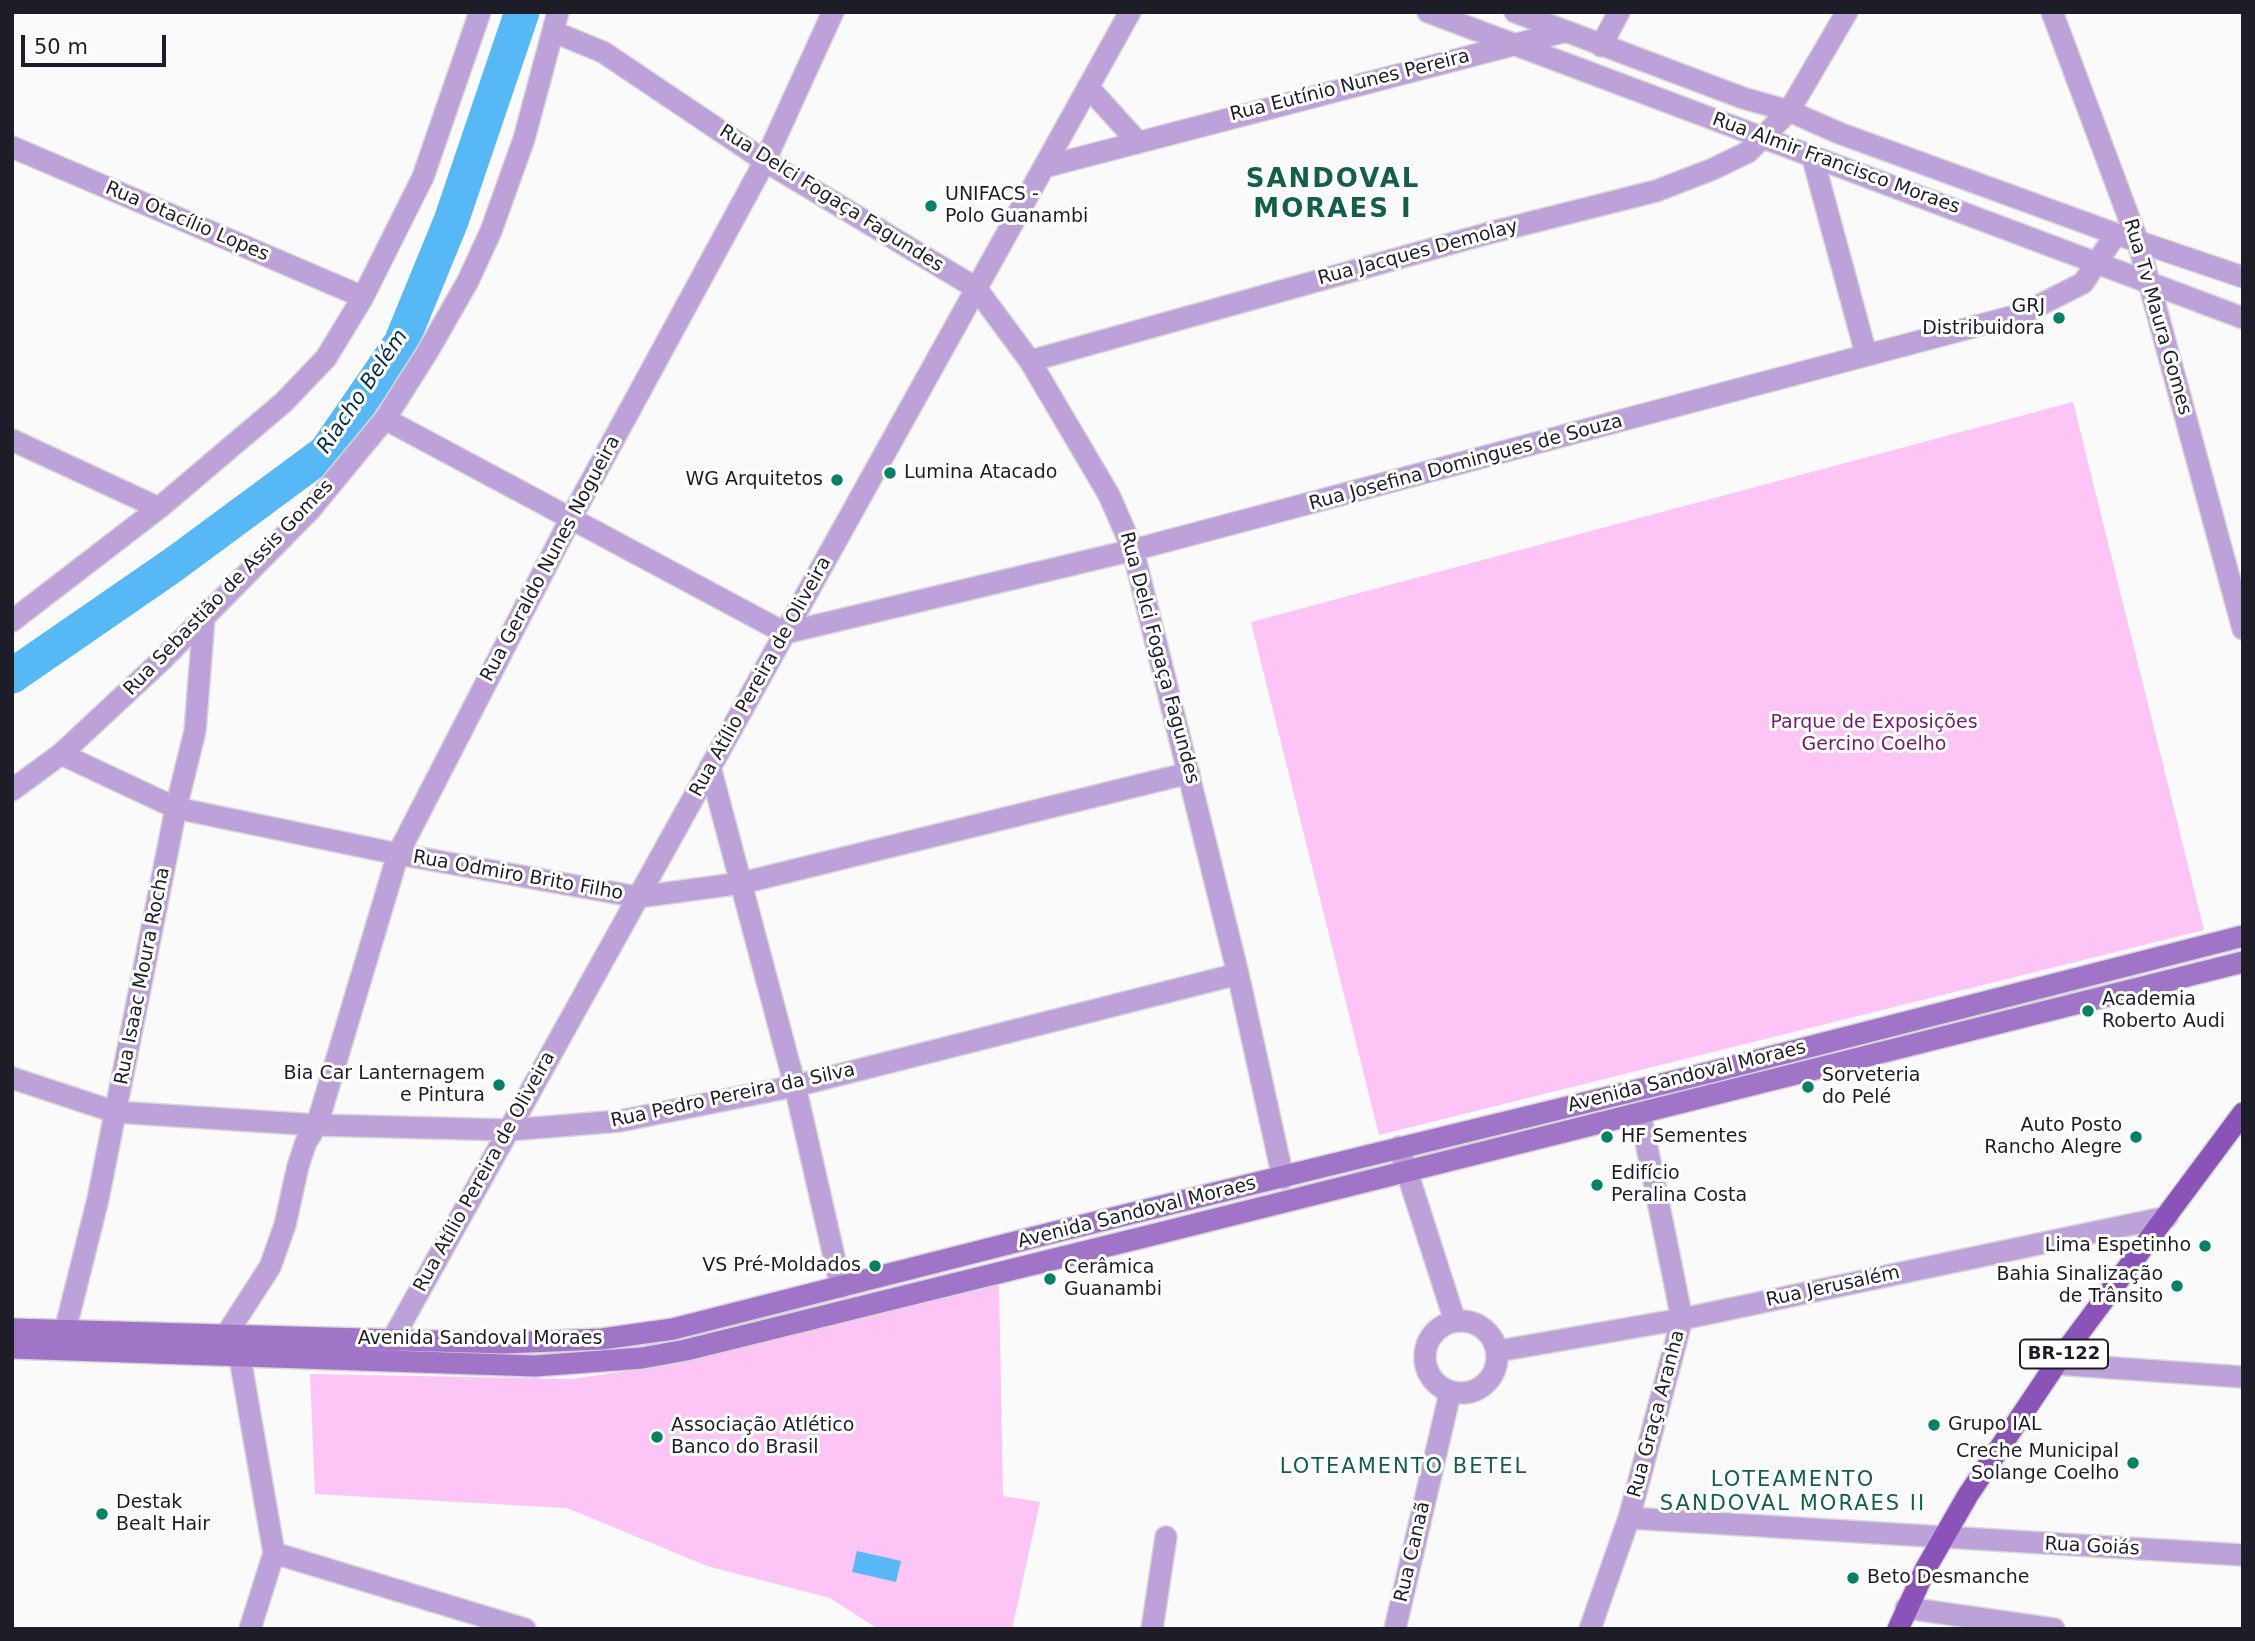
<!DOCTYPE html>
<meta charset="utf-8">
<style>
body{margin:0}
#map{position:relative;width:2255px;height:1641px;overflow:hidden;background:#fafafa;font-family:"DejaVu Sans",sans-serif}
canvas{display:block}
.frame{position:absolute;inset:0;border:14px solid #1d1d28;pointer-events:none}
.scale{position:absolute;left:21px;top:35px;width:145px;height:32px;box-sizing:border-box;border:4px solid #1d1d28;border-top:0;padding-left:9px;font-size:21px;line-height:24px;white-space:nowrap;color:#1d1d28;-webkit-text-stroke:5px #fff;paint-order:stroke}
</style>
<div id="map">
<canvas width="2255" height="1641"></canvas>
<div class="frame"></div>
<div class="scale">50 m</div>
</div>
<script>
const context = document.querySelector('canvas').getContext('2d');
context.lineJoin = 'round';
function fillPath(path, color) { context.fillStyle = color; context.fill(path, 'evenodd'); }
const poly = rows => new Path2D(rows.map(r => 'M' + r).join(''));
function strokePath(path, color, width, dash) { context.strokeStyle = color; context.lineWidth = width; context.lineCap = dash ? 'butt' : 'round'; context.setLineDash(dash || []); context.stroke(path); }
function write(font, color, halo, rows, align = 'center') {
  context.font = font + ' "DejaVu Sans",sans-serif'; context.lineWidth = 6; context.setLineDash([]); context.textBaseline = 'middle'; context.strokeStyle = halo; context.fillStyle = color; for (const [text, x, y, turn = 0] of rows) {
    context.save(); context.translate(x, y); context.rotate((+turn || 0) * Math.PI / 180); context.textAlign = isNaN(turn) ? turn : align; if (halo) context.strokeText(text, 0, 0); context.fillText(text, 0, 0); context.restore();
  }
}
fillPath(poly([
 [2073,402,2204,930,1379,1135,1251,622],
 [999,1285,1003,1496,1040,1502,1012,1629,878,1629,830,1598,707,1566,567,1508,315,1494,310,1374,571,1379,669,1365]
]), '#fdc5f6');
fillPath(poly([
 [857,1551,901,1561,896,1582,852,1572]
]), '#56b9f6');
strokePath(poly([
 [12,676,173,565,326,452,401,343,451,221,522,12]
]), '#56b9f6', 35);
const minor = poly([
 [1428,12,2243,318],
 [1515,12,1743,98,1789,111,1839,133,2116,234,2243,277],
 [2052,12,2138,242,2243,629],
 [554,32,603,52,765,161,976,288,1030,361,1109,495,1133,550,1238,974,1283,1178],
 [1601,46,1619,12],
 [1088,87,1137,141],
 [12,147,363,297],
 [1812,155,1866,354],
 [1044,167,1563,32],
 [1030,361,1489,233,1656,191,1713,169,1748,152,1789,111,1847,12],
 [385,419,785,633,1133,550,2022,314,2083,283,2116,234],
 [12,440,159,508],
 [12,621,159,508,284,402,326,358,363,297,423,177,480,12],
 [61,754,176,808,398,854,638,897,742,883,1189,773],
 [710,767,795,1086,841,1287],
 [12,790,61,754,163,659,309,511,385,419,428,351,468,281,491,231,524,139,558,12],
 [12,1078,115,1112,317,1125,509,1130,620,1121,795,1086,1238,974],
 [1399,1147,1455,1321],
 '1425 1357a36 36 0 1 1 72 0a36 36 0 1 1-72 0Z',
 [65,1331,98,1199,176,808,195,731,204,618],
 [226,1335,270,1267,285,1225,298,1166,306,1142,317,1125,398,854,571,518,765,161,833,12],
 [391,1342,1130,12],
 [1498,1351,1682,1319,2167,1217],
 [240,1358,274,1553,250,1629],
 [2056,1364,2243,1377],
 [1629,1518,2243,1555],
 [274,1553,525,1629],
 [1906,1608,2054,1629],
 [1152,1629,1166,1537],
 [1395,1629,1450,1393],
 [1590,1629,1629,1518,1682,1319,1640,1113]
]);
const secondary = poly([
 [12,1329,504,1343,602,1339,673,1329,1043,1235,1707,1073,2243,936],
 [12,1348,535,1366,642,1358,686,1350,1148,1236,2243,962]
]);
const primary = poly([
 [1898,1629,1926,1568,1968,1495,2056,1364,2243,1113]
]);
strokePath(minor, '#d7d7d8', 24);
strokePath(secondary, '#d7d7d8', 24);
strokePath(primary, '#d7d7d8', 24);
strokePath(minor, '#bda1d9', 21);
strokePath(secondary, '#a075c7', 21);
strokePath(primary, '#8a53b8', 21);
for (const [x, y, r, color] of [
 [931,206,7,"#008365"],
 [2059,318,7,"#008365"],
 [890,473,7,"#008365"],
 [837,480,7,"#008365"],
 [2088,1011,7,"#008365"],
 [499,1085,7,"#008365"],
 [1808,1087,7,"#008365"],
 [1607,1137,7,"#008365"],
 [2136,1137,7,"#008365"],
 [1597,1185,7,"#008365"],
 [2205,1246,7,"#008365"],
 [875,1266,7,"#008365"],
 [1050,1279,7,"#008365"],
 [2177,1286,7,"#008365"],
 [1934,1425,7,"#008365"],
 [657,1437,7,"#008365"],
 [2133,1463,7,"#008365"],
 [102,1514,7,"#008365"],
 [1853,1578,7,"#008365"]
]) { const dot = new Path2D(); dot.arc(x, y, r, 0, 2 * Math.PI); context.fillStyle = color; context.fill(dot); strokePath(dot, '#fff', 2.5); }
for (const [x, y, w] of [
 [2064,1354,88]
]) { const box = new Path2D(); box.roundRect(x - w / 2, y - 14.5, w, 29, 5); context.fillStyle = '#fff'; context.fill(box); strokePath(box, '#1d1d28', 2); }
write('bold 18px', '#1d1d28', null, [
 ["BR-122",2064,1354]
]);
write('19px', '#1d1d28', '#fff', [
 ["Rua Eutínio Nunes Pereira",1350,86,-14],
 ["Rua Almir Francisco Moraes",1836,164,20],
 ["Rua Delci Fogaça Fagundes",831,199,32],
 ["Rua Otacílio Lopes",187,222,23],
 ["Rua Jacques Demolay",1418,253,-15],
 ["Rua Tv Maura Gomes",2157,317,74],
 ["Rua Josefina Domingues de Souza",1466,463,-15],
 ["Rua Geraldo Nunes Nogueira",551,559,-62],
 ["Rua Sebastião de Assis Gomes",229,588,-46],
 ["Rua Delci Fogaça Fagundes",1159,658,75],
 ["Rua Atílio Pereira de Oliveira",761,677,-61],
 ["Rua Odmiro Brito Filho",518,876,10],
 ["Rua Isaac Moura Rocha",143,976,-79],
 ["Avenida Sandoval Moraes",1687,1077,-14],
 ["Rua Pedro Pereira da Silva",733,1096,-12],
 ["Rua Atílio Pereira de Oliveira",485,1172,-61],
 ["Avenida Sandoval Moraes",1137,1213,-14],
 ["Rua Jerusalém",1833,1287,-12],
 ["Avenida Sandoval Moraes",480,1339],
 ["Rua Graça Aranha",1657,1414,-75],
 ["Rua Goiás",2092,1547,3],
 ["Rua Canaã",1413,1552,-77]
]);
write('19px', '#1d1d28', '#fff', [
 ["UNIFACS -",945,195],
 ["Polo Guanambi",945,217],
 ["GRJ",2045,307,"right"],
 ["Distribuidora",2045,329,"right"],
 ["Lumina Atacado",904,473],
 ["WG Arquitetos",823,480,"right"],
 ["Academia",2102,1000],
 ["Roberto Audi",2102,1022],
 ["Bia Car Lanternagem",485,1074,"right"],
 ["e Pintura",485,1096,"right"],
 ["Sorveteria",1822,1076],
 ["do Pelé",1822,1098],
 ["Auto Posto",2122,1126,"right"],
 ["Rancho Alegre",2122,1148,"right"],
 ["HF Sementes",1621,1137],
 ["Edifício",1611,1174],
 ["Peralina Costa",1611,1196],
 ["Lima Espetinho",2191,1246,"right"],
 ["VS Pré-Moldados",861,1266,"right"],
 ["Cerâmica",1064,1268],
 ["Guanambi",1064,1290],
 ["Bahia Sinalização",2163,1275,"right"],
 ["de Trânsito",2163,1297,"right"],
 ["Grupo IAL",1948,1425],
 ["Associação Atlético",671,1426],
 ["Banco do Brasil",671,1448],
 ["Creche Municipal",2119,1452,"right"],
 ["Solange Coelho",2119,1474,"right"],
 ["Destak",116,1503],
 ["Bealt Hair",116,1525],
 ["Beto Desmanche",1867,1578]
], 'left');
write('19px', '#73196f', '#fff', [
 ["Parque de Exposições",1874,723],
 ["Gercino Coelho",1874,745]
]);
write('italic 21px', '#022f47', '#fff', [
 ["Riacho Belém",363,392,-56]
]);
context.letterSpacing = '2px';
write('21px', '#125f4a', '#fff', [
 ["LOTEAMENTO BETEL",1404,1468],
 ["LOTEAMENTO",1793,1481],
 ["SANDOVAL MORAES II",1793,1505]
]);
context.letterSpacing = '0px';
context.letterSpacing = '2px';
write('bold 26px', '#125f4a', '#fff', [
 ["SANDOVAL",1333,180],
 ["MORAES I",1333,210]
]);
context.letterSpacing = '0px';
</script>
